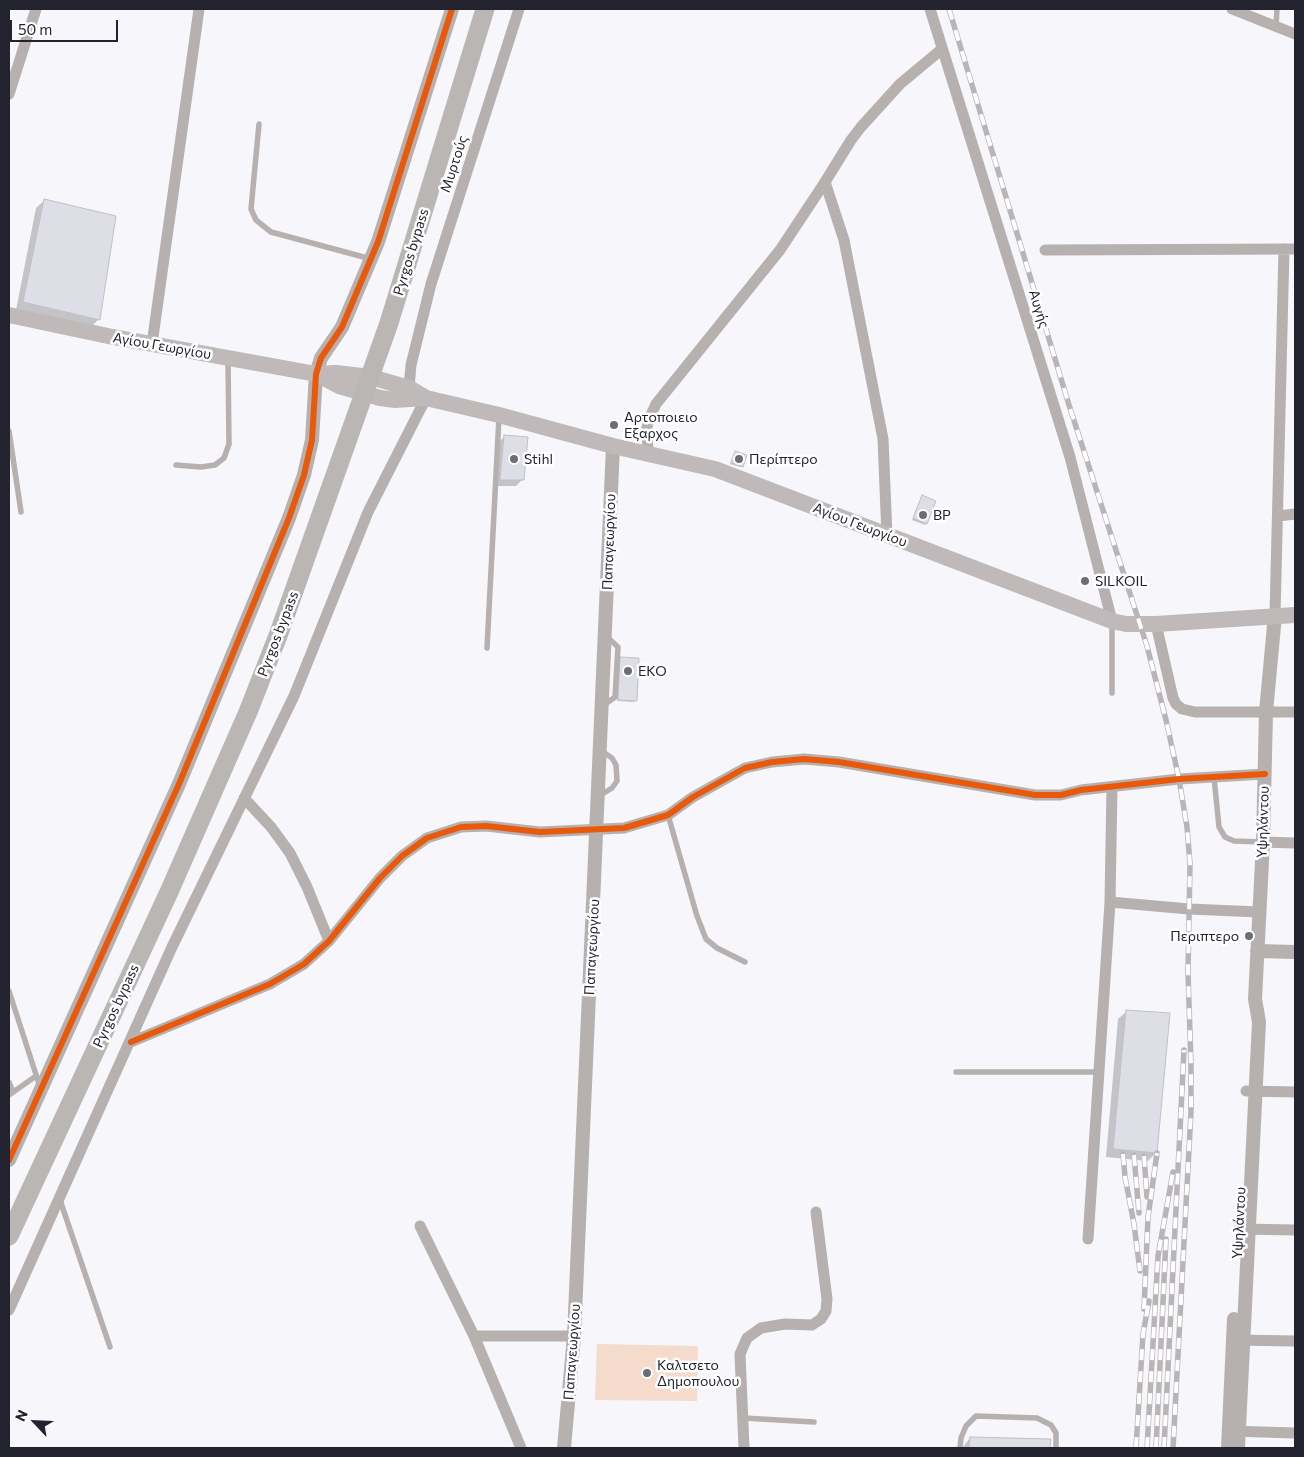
<!DOCTYPE html>
<meta charset="utf-8">
<style>
body{margin:0}
#map{position:relative;width:1304px;height:1457px;overflow:hidden;background:#f6f6fb;font-family:Commissioner,sans-serif}
canvas{display:block}
.frame{position:absolute;inset:0;border:10px solid #22232f;pointer-events:none}
.north{position:absolute;left:10px;top:1397px;width:50px;height:50px;-webkit-text-stroke:4px #fff;paint-order:stroke;rotate:295deg;font-size:14px;font-weight:700;line-height:20px;text-align:center;color:#22232f}
.north::after{content:'';display:block;margin:auto;width:18px;height:22px;background:#22232f;clip-path:polygon(50% 0,100% 100%,50% 72%,0 100%)}
.scale{position:absolute;left:10px;top:20px;width:108px;height:22px;box-sizing:border-box;border:2px solid #22232f;border-top:0;padding-left:6px;font-size:15px;line-height:18px;white-space:nowrap;color:#22232f;-webkit-text-stroke:4px #fff;paint-order:stroke}
</style>
<div id="map">
<canvas width="1304" height="1457"></canvas>
<div class="frame"></div>
<div class="north">N</div>
<div class="scale">50 m</div>
</div>
<script>
const context = document.querySelector('canvas').getContext('2d');
context.lineJoin = 'round';
function fillPath(path, color) { context.fillStyle = color; context.fill(path, 'evenodd'); }
const poly = rows => new Path2D(rows.map(r => 'M' + r).join(''));
function strokePath(path, color, width, dash) { context.strokeStyle = color; context.lineWidth = width; context.lineCap = dash ? 'butt' : 'round'; context.setLineDash(dash || []); context.stroke(path); }
function write(font, color, halo, rows, align = 'center') {
  context.font = font + ' Commissioner,sans-serif'; context.lineWidth = 5; context.setLineDash([]); context.textBaseline = 'middle'; context.strokeStyle = halo; context.fillStyle = color; for (const [text, x, y, turn = 0] of rows) {
    context.save(); context.translate(x, y); context.rotate((+turn || 0) * Math.PI / 180); context.textAlign = isNaN(turn) ? turn : align; if (halo) context.strokeText(text, 0, 0); context.fillText(text, 0, 0); context.restore();
  }
}
fillPath(poly([
 [597,1344,698,1346,697,1401,595,1400]
]), '#f4dbcb');
fillPath(poly([
 [45,200,99,319,91,327,16,310,36,208],
 [504,437,522,480,516,486,495,486,498,443],
 [734,454,742,466,740,467,730,464],
 [921,498,926,523,925,525,912,520],
 [619,660,636,700,634,702,617,701],
 [1127,1011,1156,1153,1148,1161,1106,1157,1118,1019],
 [970,1438,1049,1441,1049,1448,962,1448]
]), '#0003');
const building = poly([
 [44,199,116,216,100,320,23,302,44,199],
 [504,435,528,437,524,480,500,480,504,435],
 [735,451,747,455,743,467,731,462,735,451],
 [922,495,936,501,927,524,913,518,922,495],
 [620,657,639,658,637,701,618,700,620,657],
 [1126,1010,1170,1013,1157,1153,1113,1149,1126,1010],
 [970,1437,1051,1439,1050,1448,969,1448,970,1437]
]);
fillPath(building, '#dedee7');
strokePath(building, '#bfc0c8', 1);
strokePath(poly([
 [1276,26,1277,9],
 [259,124,251,209,256,220,271,232,371,259],
 [9,431,21,512],
 [176,465,201,467,215,465,224,458,229,444,228,360],
 [1112,623,1112,693],
 [487,648,499,417],
 [604,705,615,697,618,647,607,637],
 [1214,777,1219,827,1225,837,1234,841,1263,842],
 [599,796,612,788,617,781,616,765,612,758,600,750],
 [668,815,697,916,706,939,717,948,745,962],
 [9,991,40,1087],
 [956,1072,1099,1072],
 [9,1082,13,1092],
 [9,1095,36,1076],
 [60,1200,110,1347],
 [743,1418,814,1422],
 [960,1448,961,1438,966,1426,976,1416,1037,1418,1051,1425,1056,1433,1056,1448]
]), '#b6b0ae', 5.5);
strokePath(poly([
 [930,9,1070,457,1112,621],
 [1232,9,1295,34],
 [9,94,36,9],
 [825,182,851,140,861,127,900,84,942,49],
 [1045,250,1295,249],
 [152,344,199,9],
 [409,388,411,365,431,284,519,9],
 [648,453,647,427,650,417,656,404,780,250,825,182,844,240,883,439,887,536],
 [1278,516,1295,514],
 [1275,615,1284,249],
 [1156,624,1173,698,1176,704,1182,709,1195,712,1295,712],
 [1112,787,1110,902,1189,909,1259,912],
 [244,798,271,827,290,853,307,887,329,941],
 [1263,842,1295,843],
 [131,1042,270,984,304,964,329,941,380,878,402,856,427,838,461,827,486,826,540,832,624,828,668,815,693,797,745,768,772,762,804,759,839,762,1035,795,1061,795,1081,790,1179,779,1265,774],
 [1246,1091,1295,1092],
 [420,1226,474,1336,521,1448],
 [1239,1229,1295,1230],
 [1088,1239,1110,902],
 [9,1310,172,947,294,696,368,512,426,398],
 [474,1336,574,1336],
 [1235,1340,1295,1341],
 [1230,1431,1295,1433],
 [744,1448,740,1354,747,1338,761,1328,785,1324,812,1325,821,1319,826,1311,827,1299,816,1212]
]), '#b6b0ae', 11);
strokePath(poly([
 [1257,951,1295,952],
 [9,1160,179,784,289,518,304,475,312,440,316,374,321,358,342,327,378,242,452,9],
 [564,1448,574,1336,613,446],
 [1228,1448,1234,1319],
 [1238,1448,1259,1022,1255,999,1263,842,1266,712,1275,615]
]), '#b6b0ae', 14);
strokePath(poly([
 [9,315,108,336,316,374,336,373,371,377,409,388,426,398,499,415,613,446,715,469,1112,621,1126,624,1156,624,1295,615],
 [316,374,339,386,380,398,395,400,426,398]
]), '#bfbab9', 16);
strokePath(poly([
 [9,1236,169,892,248,712,279,633,389,323,485,9]
]), '#bab6b4', 19);
const rail = poly([
 [949,9,1069,405,1147,646,1166,720,1179,779,1187,827,1190,864,1188,972,1191,1065,1191,1112,1173,1448],
 [1123,1154,1125,1177,1134,1224,1140,1271],
 [1134,1155,1139,1213],
 [1144,1156,1147,1197],
 [1144,1309,1148,1217,1157,1153],
 [1136,1448,1143,1334,1149,1301],
 [1147,1448,1158,1256,1173,1172],
 [1156,1448,1166,1239],
 [1164,1448,1184,1050]
]);
strokePath(rail, '#b9b5b7', 5.5);
strokePath(rail, '#fff', 4, [11]);
strokePath(poly([
 [131,1042,270,984,304,964,329,941,380,878,402,856,427,838,461,827,486,826,540,832,624,828,668,815,693,797,745,768,772,762,804,759,839,762,1035,795,1061,795,1081,790,1179,779,1265,774],
 [9,1160,179,784,289,518,304,475,312,440,316,374,321,358,342,327,378,242,452,9]
]), '#e8590c', 6);
for (const [x, y, r, color] of [
 [614,425,5,"#6c6d76"],
 [514,459,5,"#6c6d76"],
 [739,459,5,"#6c6d76"],
 [923,515,5,"#6c6d76"],
 [1085,581,5,"#6c6d76"],
 [628,671,5,"#6c6d76"],
 [1249,936,5,"#6c6d76"],
 [647,1373,5,"#6c6d76"]
]) { const dot = new Path2D(); dot.arc(x, y, r, 0, 2 * Math.PI); context.fillStyle = color; context.fill(dot); strokePath(dot, '#fff', 2); }
write('14px', '#22232f', '#fff', [
 ["Μυρτούς",454,164,-72],
 ["Pyrgos bypass",411,252,-73],
 ["Αυγής",1039,309,73],
 ["Αγίου Γεωργίου",162,346,10],
 ["Αγίου Γεωργίου",860,525,21],
 ["Παπαγεωργίου",609,542,-88],
 ["Pyrgos bypass",278,634,-69],
 ["Υψηλάντου",1263,822,-88],
 ["Παπαγεωργίου",592,947,-87],
 ["Pyrgos bypass",116,1006,-65],
 ["Υψηλάντου",1239,1223,-87],
 ["Παπαγεωργίου",572,1352,-86]
]);
write('14px', '#22232f', '#fff', [
 ["Αρτοποιειο",624,417],
 ["Εξαρχος",624,433],
 ["Stihl",524,459],
 ["Περίπτερο",749,459],
 ["BP",933,515],
 ["SILKOIL",1095,581],
 ["EKO",638,671],
 ["Περιπτερο",1239,936,"right"],
 ["Καλτσετο",657,1365],
 ["Δημοπουλου",657,1381]
], 'left');
</script>
